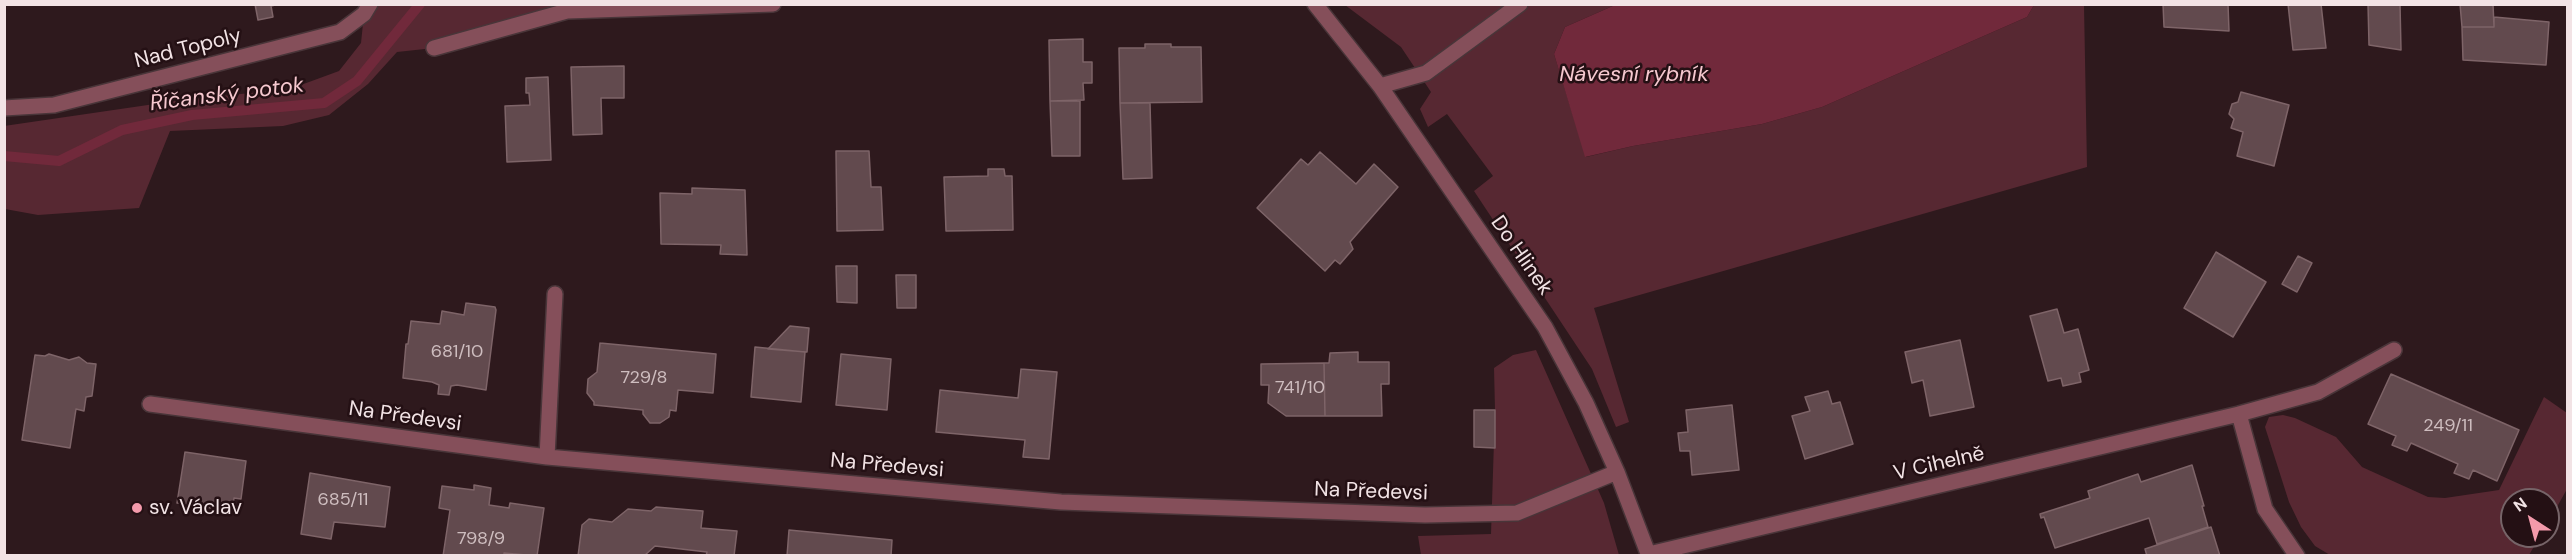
<!DOCTYPE html>
<meta charset="utf-8">
<style>
body{margin:0}
#map{position:relative;width:2572px;height:560px;overflow:hidden;background:#2e191d;font-family:"DM Sans",sans-serif}
canvas{display:block}
.frame{position:absolute;inset:0;border:6px solid #f2e3e5;pointer-events:none}
.north{position:absolute;left:2500px;top:488px;width:60px;height:60px;box-sizing:border-box;background:#241014;border:2px solid #766468;border-radius:50%;rotate:324deg;font-size:16px;font-weight:700;line-height:24px;text-align:center;color:#f2e3e5}
.north::after{content:'';display:block;margin:auto;width:21px;height:27px;background:#f39aab;clip-path:polygon(50% 0,100% 100%,50% 72%,0 100%)}
</style>
<div id="map">
<canvas width="2572" height="560"></canvas>
<div class="frame"></div>
<div class="north">N</div>
</div>
<script>
const context = document.querySelector('canvas').getContext('2d');
context.lineJoin = 'round';
function fillPath(path, color) { context.fillStyle = color; context.fill(path, 'evenodd'); }
const poly = rows => new Path2D(rows.map(r => 'M' + r).join(''));
function strokePath(path, color, width, dash) { context.strokeStyle = color; context.lineWidth = width; context.lineCap = dash ? 'butt' : 'round'; context.setLineDash(dash || []); context.stroke(path); }
function write(font, color, halo, rows, align = 'center') {
  context.font = font + ' "DM Sans",sans-serif'; context.lineWidth = 5; context.setLineDash([]); context.textBaseline = 'middle'; context.strokeStyle = halo; context.fillStyle = color; for (const [text, x, y, turn = 0] of rows) {
    context.save(); context.translate(x, y); context.rotate((+turn || 0) * Math.PI / 180); context.textAlign = isNaN(turn) ? turn : align; if (halo) context.strokeText(text, 0, 0); context.fillText(text, 0, 0); context.restore();
  }
}
fillPath(poly([
 [370,5,773,5,567,11,434,48,397,52,368,84,329,115,283,126,170,131,139,208,38,215,5,209,4,126,182,100,290,89,339,71,361,43,364,14],
 [1345,5,1615,5,1565,27,1554,54,1586,157,1633,146,1762,124,1822,107,2027,17,2034,5,2084,5,2087,167,1594,308,1629,422,1616,427,1592,369,1474,191,1493,176,1447,114,1428,127,1420,109,1431,92,1401,47],
 [1536,350,1604,503,1619,555,1421,555,1418,536,1491,534,1495,410,1494,368,1513,355],
 [2544,397,2567,413,2567,489,2548,523,2548,500,2512,500,2512,536,2540,536,2529,555,2330,555,2315,546,2301,527,2289,502,2265,427,2269,417,2283,415,2295,418,2336,437,2362,467,2428,497,2445,498,2499,490]
]), '#572832');
fillPath(poly([
 [1615,5,1615,4,2034,5,2027,17,1822,107,1762,124,1633,146,1585,157,1554,54,1565,27]
]), '#71293b');
strokePath(poly([
 [4,156,59,161,122,130,192,115,324,103,357,81,420,4]
]), '#71293b', 10);
const building = poly([
 [255,4,280,4,271,6,273,17,258,20,255,4],
 [2163,4,2228,4,2229,31,2164,27,2163,4],
 [2288,4,2321,4,2326,48,2293,50,2288,4],
 [2368,4,2400,4,2401,50,2369,45,2368,4],
 [2460,4,2493,4,2494,27,2462,27,2460,4],
 [2494,17,2549,22,2546,65,2463,60,2462,27,2494,27,2494,17],
 [1083,39,1083,62,1092,62,1092,83,1083,83,1084,100,1050,101,1049,40,1083,39],
 [1145,44,1171,44,1171,47,1201,47,1202,102,1120,103,1119,48,1145,48,1145,44],
 [624,66,624,98,601,98,602,134,573,135,571,67,624,66],
 [548,77,551,160,507,162,505,106,530,105,529,93,526,93,526,78,548,77],
 [2241,92,2289,105,2274,166,2237,156,2243,132,2231,128,2234,119,2229,114,2232,104,2238,102,2241,92],
 [1050,101,1080,101,1080,156,1052,156,1050,101],
 [1120,103,1150,103,1152,178,1123,179,1120,103],
 [836,151,869,151,871,187,881,187,883,230,837,231,836,151],
 [1320,152,1356,184,1374,164,1398,187,1350,242,1353,249,1340,264,1335,260,1325,271,1257,208,1301,159,1308,165,1320,152],
 [988,169,1004,169,1005,176,1012,176,1013,230,946,231,944,177,988,176,988,169],
 [692,188,745,190,747,255,720,254,721,245,661,244,660,193,692,194,692,188],
 [2216,252,2266,282,2233,337,2184,308,2216,252],
 [2298,256,2312,263,2297,292,2282,284,2298,256],
 [836,266,857,266,857,303,837,302,836,266],
 [896,275,916,275,916,308,897,308,896,275],
 [466,303,495,307,496,310,486,390,457,385,451,386,449,395,438,394,439,385,432,382,403,378,406,344,408,344,411,321,440,324,442,311,464,315,466,303],
 [2057,309,2064,333,2078,329,2089,370,2079,373,2081,382,2063,386,2061,378,2048,381,2030,316,2057,309],
 [790,326,809,328,807,352,768,349,790,326],
 [1960,340,1974,407,1930,416,1923,380,1912,383,1905,352,1960,340],
 [600,343,716,354,713,393,678,390,676,411,670,410,669,417,660,423,650,423,643,414,643,410,594,405,594,402,587,393,588,379,597,372,600,343],
 [755,347,805,352,801,402,751,397,755,347],
 [1358,352,1358,362,1389,362,1389,384,1381,384,1382,416,1325,416,1324,363,1329,363,1330,353,1358,352],
 [49,354,69,360,79,357,87,363,96,364,92,396,86,397,84,411,76,409,70,448,22,440,35,355,45,356,49,354],
 [841,354,891,359,887,410,836,405,841,354],
 [1324,363,1325,416,1286,416,1268,403,1269,385,1261,385,1261,364,1324,363],
 [1021,369,1057,372,1049,459,1023,457,1025,440,936,432,940,390,1018,398,1021,369],
 [2391,374,2519,430,2497,481,2473,470,2469,479,2454,473,2458,464,2411,443,2407,451,2392,445,2396,436,2368,424,2391,374],
 [1828,391,1832,404,1840,402,1853,444,1805,459,1792,416,1810,411,1805,397,1828,391],
 [1732,405,1739,470,1692,475,1690,451,1680,451,1678,433,1688,432,1686,410,1732,405],
 [1474,410,1495,410,1495,448,1474,447,1474,410],
 [185,452,246,461,241,499,234,498,232,511,177,503,185,452],
 [2192,465,2204,506,2202,506,2208,527,2157,544,2149,518,2055,548,2044,517,2041,518,2040,514,2090,498,2088,491,2138,474,2141,482,2192,465],
 [310,473,390,487,385,527,334,522,331,539,301,534,310,473],
 [474,485,491,488,489,505,509,508,510,503,544,508,537,556,504,553,504,556,443,556,450,510,439,508,442,486,474,490,474,485],
 [656,507,703,511,701,528,737,531,734,556,706,556,707,552,655,546,644,556,578,556,582,525,589,519,612,522,628,509,651,511,656,507],
 [2211,527,2220,556,2147,556,2145,549,2211,527],
 [789,530,892,540,891,556,787,556,789,530]
]);
fillPath(building, '#624a4e');
strokePath(building, '#7e6468', 1.5);
const street = poly([
 [1315,4,1380,86,1545,327,1586,403,1617,472,1649,556],
 [434,48,567,11,773,4],
 [1380,86,1426,73,1520,4],
 [4,108,54,105,340,32,364,14,370,4],
 [150,404,547,457,1061,502,1425,515,1517,513,1617,472],
 [2239,414,2318,392,2394,350],
 [547,457,555,294],
 [1649,554,2239,414,2265,509,2297,556]
]);
strokePath(street, '#493539', 18);
strokePath(street, '#854f5a', 15);
for (const [x, y, r, color] of [
 [137,508,6,"#f39aab"]
]) { const dot = new Path2D(); dot.arc(x, y, r, 0, 2 * Math.PI); context.fillStyle = color; context.fill(dot); strokePath(dot, '#241014', 2); }
write('18px', '#cebdbf', null, [
 ["681/10",457,352],
 ["729/8",644,378],
 ["741/10",1300,388],
 ["249/11",2448,426],
 ["685/11",343,500],
 ["798/9",481,539]
]);
write('21px', '#f2e3e5', '#241014', [
 ["Nad Topoly",188,49,-14],
 ["Do Hlinek",1521,256,55],
 ["Na Předevsi",405,417,8],
 ["V Cihelně",1939,464,-13],
 ["Na Předevsi",887,466,5],
 ["Na Předevsi",1371,492,2]
]);
write('21px', '#f2e3e5', '#241014', [
 ["sv. Václav",149,508]
], 'left');
write('italic 22px', '#f6c8cf', '#241014', [
 ["Návesní rybník",1634,75],
 ["Říčanský potok",227,95,-7]
]);
</script>
